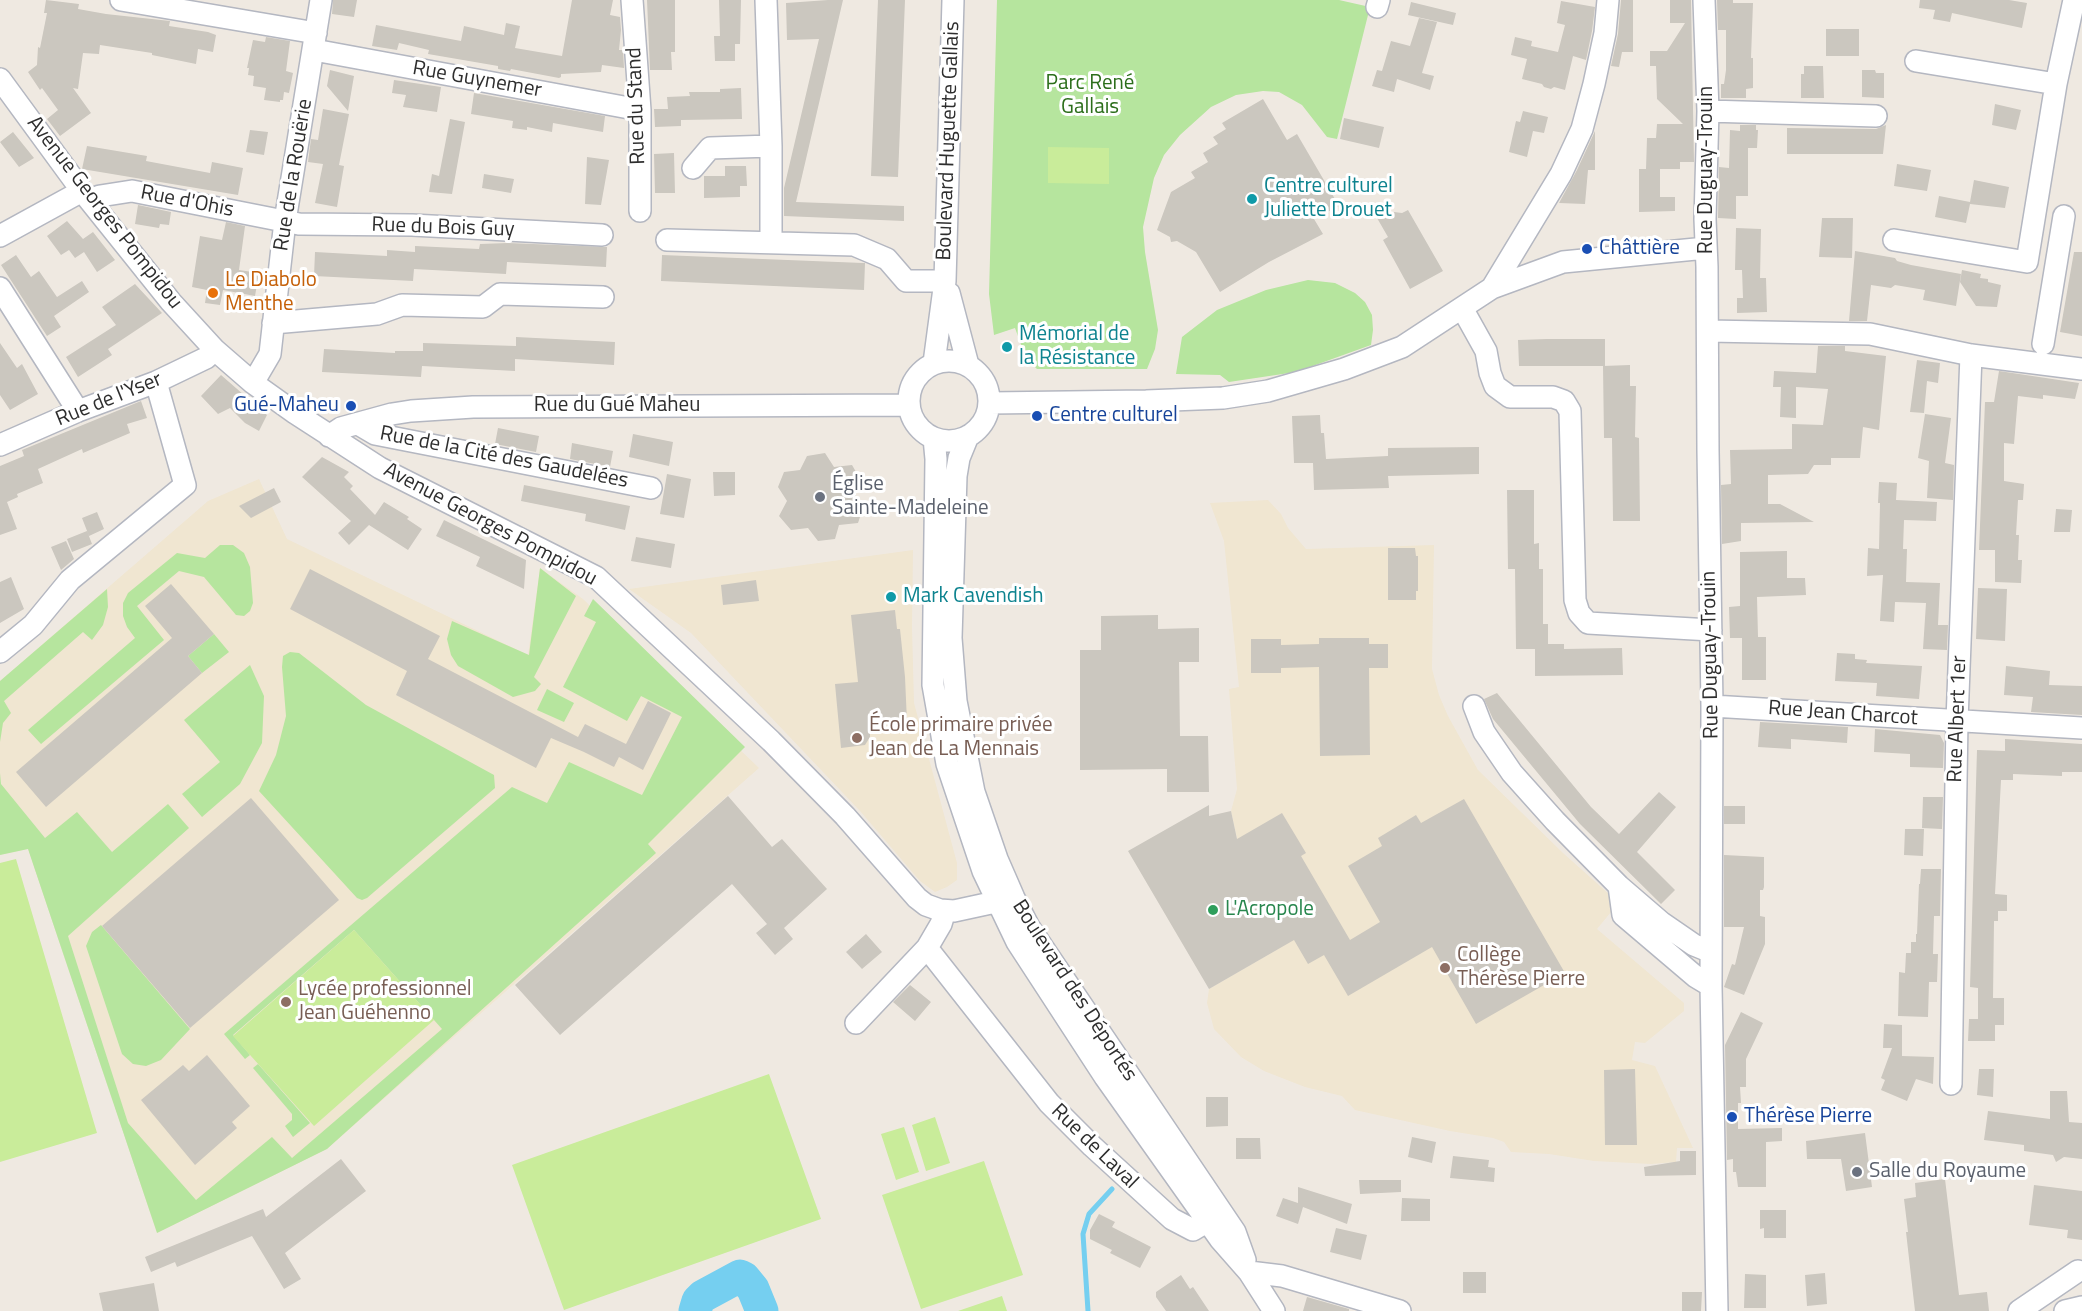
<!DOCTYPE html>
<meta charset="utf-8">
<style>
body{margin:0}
canvas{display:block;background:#efe9e1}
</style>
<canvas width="2082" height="1311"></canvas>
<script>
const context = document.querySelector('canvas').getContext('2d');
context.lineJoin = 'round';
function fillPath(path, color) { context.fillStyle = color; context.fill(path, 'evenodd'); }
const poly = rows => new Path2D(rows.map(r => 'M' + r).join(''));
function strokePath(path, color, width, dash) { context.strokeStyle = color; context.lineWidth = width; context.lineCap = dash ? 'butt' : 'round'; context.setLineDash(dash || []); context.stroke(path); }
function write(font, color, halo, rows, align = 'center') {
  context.font = font + ' "Titillium Web",sans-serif'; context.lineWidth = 6; context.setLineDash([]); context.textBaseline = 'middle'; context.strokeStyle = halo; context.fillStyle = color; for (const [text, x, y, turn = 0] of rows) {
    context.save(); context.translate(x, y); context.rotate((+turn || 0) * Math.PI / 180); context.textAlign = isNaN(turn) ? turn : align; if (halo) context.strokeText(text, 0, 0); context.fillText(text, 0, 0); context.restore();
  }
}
fillPath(poly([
 [259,479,287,539,528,655,540,568,583,599,759,768,327,1149,157,1233,28,849,0,855,0,681,208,501],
 [1268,500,1281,514,1288,528,1306,549,1434,545,1432,669,1439,695,1448,716,1478,770,1563,853,1610,895,1616,906,1597,929,1684,1003,1684,1011,1645,1043,1635,1042,1632,1060,1655,1066,1693,1148,1677,1148,1676,1162,1651,1164,1594,1161,1549,1154,1511,1152,1504,1142,1493,1138,1450,1131,1355,1110,1342,1096,1305,1087,1264,1071,1241,1057,1214,1029,1207,1003,1209,989,1283,946,1240,852,1231,811,1237,789,1229,689,1239,687,1224,541,1210,503],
 [913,550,912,627,914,703,957,863,957,880,947,887,935,892,920,881,860,811,691,633,629,589]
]), '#f0e6d1');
fillPath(poly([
 [997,0,1339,0,1370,7,1337,139,1327,137,1302,105,1279,92,1263,91,1236,95,1211,107,1180,135,1164,155,1154,178,1143,227,1145,252,1158,330,1155,349,1147,369,1037,369,1026,358,1015,328,994,335,989,294],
 [1308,280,1335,283,1355,293,1365,302,1372,315,1373,330,1371,345,1296,372,1229,382,1220,375,1176,374,1182,337,1217,310,1266,290],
 [220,545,233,545,244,553,250,567,253,603,250,611,244,616,236,615,204,577,179,571,137,606,164,640,41,744,28,730,135,638,127,627,123,616,123,603,128,593,177,553,205,558],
 [540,568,576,596,534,677,541,684,535,691,513,697,458,666,451,655,447,639,452,621,529,655],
 [107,589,108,607,103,625,92,640,83,632,4,701,11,713,3,723,0,742,0,681],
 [593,599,745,747,648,844,656,853,327,1149,157,1233,28,849,0,855,0,773,1,784,45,838,77,812,112,852,168,804,189,828,68,936,128,1123,196,1200,272,1137,292,1158,442,1029,354,930,233,1035,250,1055,245,1059,224,1034,512,787,547,803,569,762,642,795,682,717,641,696,627,721,563,687,596,622,584,616],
 [214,634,229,652,202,673,188,656],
 [290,652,299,653,366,705,494,775,495,788,367,898,362,900,357,898,259,791,276,755,286,716,282,667,283,656],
 [250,665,264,696,262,743,240,784,202,817,182,794,220,762,184,720],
 [547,689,574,703,564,722,537,710],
 [101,925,190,1029,161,1060,146,1066,133,1064,122,1054,86,946,92,932],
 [258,1064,310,1123,293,1137,285,1126,292,1120,292,1114,253,1068]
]), '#b6e59e');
fillPath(poly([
 [1048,147,1109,148,1109,184,1048,183],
 [16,859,97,1133,0,1162,0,863],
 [354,930,434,1020,314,1126,233,1036],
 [769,1074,821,1219,564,1310,512,1165],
 [935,1117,950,1163,926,1171,912,1125],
 [904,1127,919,1172,896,1180,881,1134],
 [984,1161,1023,1275,921,1309,882,1195],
 [1002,1296,1007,1311,958,1311]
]), '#c9ec9a');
strokePath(poly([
 [1088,1311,1083,1234,1089,1214,1112,1189]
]), '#75cff0', 5);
strokePath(poly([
 [695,1311,698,1301,703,1296,740,1276,744,1278,753,1289,762,1311]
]), '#75cff0', 33);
fillPath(poly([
 [46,0,79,4,78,9,106,14,170,21,169,26,208,32,216,35,213,52,198,49,196,64,152,55,152,53,100,45,99,54,83,53,78,89,73,88,91,113,60,136,47,119,58,110,42,88,40,90,28,72,37,65,38,47,40,48,47,13,44,13],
 [333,0,357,0,354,17,332,14],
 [572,0,613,0,610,15,620,17,621,30,619,50,623,50,624,68,602,65,601,72,561,74,561,77,559,78,511,69,510,71,498,69,498,66,428,54,429,50,399,43,397,50,372,46,376,25,461,41,464,26,504,35,506,23,520,26,515,48,562,56],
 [647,0,675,0,675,52,671,52,672,70,650,70],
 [719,0,741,0,740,44,735,44,735,61,715,61,714,36,720,36],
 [828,0,843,0,796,202,904,206,904,221,784,216,784,188,819,39,787,40,786,3],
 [878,0,905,0,898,177,871,176],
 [1621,0,1633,0,1633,52,1622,52,1619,67,1611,66,1618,34],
 [1670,0,1691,0,1694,162,1680,162,1680,169,1660,169,1660,197,1675,197,1675,211,1639,212,1639,169,1646,169,1647,138,1656,138,1657,124,1683,124,1657,99,1656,66,1650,66,1650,51,1667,51,1685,23,1670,23],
 [1717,0,1733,0,1733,3,1753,3,1751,58,1753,58,1753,88,1746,89,1746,98,1721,98,1721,84,1724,84,1726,70,1726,30,1718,30],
 [1920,0,2009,0,2027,3,2022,28,1952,13,1950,22,1933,19,1935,10,1919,8],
 [1561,1,1595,7,1592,31,1586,60,1573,56,1565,90,1554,87,1551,89,1544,87,1542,84,1522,79,1527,59,1511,55,1515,37,1532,41,1531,46,1558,52,1565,25,1557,23],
 [1411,2,1456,13,1453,25,1408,15],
 [1419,18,1437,22,1422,73,1434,76,1430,90,1397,79,1394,92,1372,86,1377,70,1382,71,1391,41,1410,46],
 [1826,29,1859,29,1859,56,1826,56],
 [266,37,290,41,286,71,293,73,289,93,284,92,283,100,280,100,280,102,264,100,266,88,253,86,254,76,248,75,249,68,247,68,253,40,265,42],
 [1804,66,1823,66,1824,98,1801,98,1801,74,1804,74],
 [330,70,354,76,348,111,327,86],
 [1862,70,1875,70,1876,73,1884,73,1884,98,1862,97],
 [394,80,441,87,437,112,403,107,406,95,392,93],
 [741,88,742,119,681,120,681,126,655,127,654,109,668,109,667,97,690,96,689,92,720,92,720,89],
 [474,93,605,116,603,132,553,123,552,132,527,127,527,130,512,128,513,121,471,114],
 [1263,99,1287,140,1297,134,1339,206,1314,219,1323,234,1269,262,1220,292,1196,252,1177,241,1171,242,1170,237,1157,230,1171,192,1195,178,1191,172,1208,162,1203,153,1218,144,1213,137,1226,129,1222,123],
 [1995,104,2021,110,2016,130,1992,125],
 [323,109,349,114,339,165,344,166,337,207,315,203,323,164,308,162,311,139,318,140],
 [1523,111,1548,117,1544,133,1533,131,1527,157,1509,152,1516,121,1520,122],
 [1344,118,1384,127,1379,148,1340,139],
 [450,119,465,122,452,194,429,192,432,174,439,176],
 [1740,125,1756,125,1756,130,1758,130,1757,148,1748,148,1748,196,1736,196,1736,219,1718,218,1719,167,1729,168,1730,130,1740,131],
 [1886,125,1883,154,1787,154,1787,128,1876,129],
 [250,130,268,132,264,155,246,152],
 [1595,131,1595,170,1588,170,1585,204,1559,203,1577,170],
 [13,132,34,158,19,167,0,142],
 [87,146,147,156,146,161,210,173,212,162,243,168,238,195,82,169],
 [674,153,675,193,655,193,654,154],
 [587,157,609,160,601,205,585,204],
 [1897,164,1931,170,1927,191,1894,186],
 [725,166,746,166,747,186,740,186,740,197,704,198,704,176,725,176],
 [484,174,514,179,511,193,482,188],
 [1974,180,2009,187,2005,208,1970,204,1966,223,1935,217,1939,196,1970,202],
 [138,205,171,212,169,225,160,224,159,228,135,224],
 [1408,210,1443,271,1410,289,1383,240,1388,237,1377,218,1394,212,1402,213],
 [1822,218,1853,218,1852,258,1819,257],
 [67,221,83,239,93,232,115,260,97,272,84,252,75,258,69,250,61,255,47,236],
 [226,222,245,226,239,270,259,273,255,296,223,290,220,305,205,303,207,290,192,287,200,236,222,240],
 [1736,228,1761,229,1760,278,1766,278,1767,312,1737,313,1737,298,1743,298,1742,270,1735,270],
 [508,243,607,247,606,267,507,262,506,274,414,269,413,281,314,276,315,252,387,256,387,250,415,252,415,246,479,249,480,244],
 [1855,251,1895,258,1897,261,1911,265,1961,274,1956,306,1923,300,1925,290,1895,285,1891,288,1871,285,1867,321,1849,321],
 [2074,252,2082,252,2082,336,2060,332],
 [16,255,31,277,39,271,57,297,82,281,89,292,54,316,61,327,47,336,1,265],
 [662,255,863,263,865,263,864,290,661,281],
 [1962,270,1981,274,1980,278,1988,279,1988,282,2001,285,1997,307,1976,306,1960,282],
 [135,284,162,313,108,349,112,355,78,377,66,357,116,325,102,307],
 [516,337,615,342,614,365,515,359,515,371,422,366,421,377,322,372,324,349,395,353,395,351,423,351,423,343,516,346],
 [1547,339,1605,339,1605,366,1519,366,1518,340],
 [0,343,17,368,22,364,38,394,10,410,0,395],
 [1818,346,1845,346,1845,351,1886,356,1879,430,1863,427,1860,458,1831,458,1831,465,1814,465,1808,474,1768,475,1768,504,1780,504,1814,522,1741,523,1741,541,1722,544,1721,485,1731,484,1730,450,1792,449,1792,424,1823,425,1828,389,1796,387,1796,418,1780,417,1781,387,1773,387,1774,371,1816,373],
 [1917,360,1940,363,1938,383,1927,381,1924,413,1910,412],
 [1630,365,1630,386,1636,386,1635,437,1639,438,1640,521,1613,521,1612,438,1604,438,1603,366],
 [1999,371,2079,383,2075,399,2043,395,2043,399,2018,396,2014,444,2004,443,2004,481,2024,484,2023,500,2018,500,2016,535,2019,535,2018,560,2022,560,2021,583,1995,582,1995,550,1979,550,1985,402,1994,402],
 [221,375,267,415,259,431,245,423,230,408,218,414,201,396],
 [141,401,147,418,127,424,130,433,83,453,82,449,38,469,43,483,17,494,18,497,7,502,17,529,0,535,0,466,24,456,22,450],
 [1925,414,1951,418,1945,463,1954,465,1953,500,1927,498,1929,461,1918,458],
 [1320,415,1321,433,1324,433,1326,459,1388,456,1388,448,1479,447,1479,474,1388,476,1389,488,1314,490,1313,463,1294,463,1292,416],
 [498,428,539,436,536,452,495,444],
 [633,434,673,442,669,466,629,457],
 [572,443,613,451,610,467,570,459],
 [825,453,834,467,852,465,859,477,854,493,863,508,858,523,839,525,835,539,818,541,808,528,791,530,779,516,787,501,778,487,784,472,800,470,807,456],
 [322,457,349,472,344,477,353,486,350,489,375,515,384,502,409,517,407,519,422,529,408,550,369,525,349,545,338,533,351,521,302,477],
 [713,472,735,472,735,495,714,496],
 [667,474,691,479,684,518,660,514],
 [1879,482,1897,483,1896,500,1937,502,1936,521,1904,520,1903,549,1907,549,1906,582,1940,583,1938,625,1948,625,1947,650,1923,649,1926,603,1895,602,1894,622,1880,621,1883,575,1867,576,1868,548,1879,549,1880,503,1878,503],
 [524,485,630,506,625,530,585,521,586,514,521,501],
 [274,488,281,502,251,518,239,506],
 [1507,490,1534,490,1534,544,1539,543,1539,569,1543,569,1543,624,1548,624,1548,644,1564,644,1564,649,1622,648,1623,675,1535,676,1535,649,1516,649,1515,569,1508,569],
 [2056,509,2072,510,2070,532,2054,532],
 [97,512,104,529,89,536,82,518],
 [444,520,526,560,524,589,476,566,480,557,436,536],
 [87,531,92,544,72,552,67,539],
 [636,537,675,544,671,568,631,561],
 [66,541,74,559,61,570,51,547],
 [1388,548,1415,548,1416,556,1418,556,1418,591,1416,591,1416,600,1388,600],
 [1787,551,1787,578,1805,578,1806,595,1757,597,1758,637,1766,637,1766,680,1742,680,1742,638,1730,638,1729,607,1740,606,1740,552],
 [310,569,440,636,428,659,578,737,585,724,626,744,648,701,671,713,643,770,619,757,614,767,584,752,551,738,536,768,396,695,407,671,290,609],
 [11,577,24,609,0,623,0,582],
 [756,580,759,601,723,605,721,585],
 [171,584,214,634,188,656,202,673,46,807,16,772,172,638,145,606],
 [1978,588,2007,589,2005,641,1976,639],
 [895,610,897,629,900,629,905,677,907,722,870,726,870,737,865,745,841,748,835,684,858,682,851,615],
 [1158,615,1158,629,1199,628,1199,662,1179,662,1180,736,1208,736,1209,792,1167,792,1167,769,1080,770,1080,650,1101,650,1101,616],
 [1319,638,1369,638,1369,644,1388,644,1388,668,1369,668,1370,755,1320,756,1319,667,1281,668,1281,673,1251,673,1251,639,1281,639,1281,645,1319,644],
 [1837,653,1855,654,1855,659,1867,660,1866,663,1922,666,1919,699,1876,696,1877,683,1835,681],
 [2006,666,2050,671,2049,685,2082,686,2082,715,2031,712,2033,697,2004,695],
 [1497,693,1591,807,1619,834,1659,792,1676,807,1637,852,1675,890,1661,904,1580,824,1493,719,1484,699],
 [1760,722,1848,727,1847,743,1791,739,1791,749,1758,747],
 [1875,729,1940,735,1944,743,1943,768,1910,767,1910,754,1874,752],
 [2005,739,2082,744,2082,772,2062,772,2062,776,2013,774,2013,780,2001,780,1995,894,2007,895,2007,911,1998,911,1998,921,1994,921,1993,998,2004,998,2004,1025,1995,1025,1995,1041,1968,1041,1969,1019,1978,1019,1978,988,1970,987,1977,750,2005,751],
 [728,796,772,847,782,839,827,889,784,928,793,939,775,955,756,933,767,924,732,884,560,1035,515,985],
 [1923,797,1943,797,1942,829,1922,828],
 [251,798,339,900,190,1028,102,926],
 [1464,799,1565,973,1476,1024,1432,947,1348,996,1324,955,1308,964,1294,940,1209,989,1128,851,1209,805,1209,816,1231,811,1237,839,1282,813,1306,853,1301,856,1350,940,1380,922,1348,866,1382,846,1378,838,1416,815,1421,823],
 [1724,806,1745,806,1745,824,1724,824],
 [1905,829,1924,829,1923,856,1904,855],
 [1724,855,1764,857,1764,887,1763,890,1760,890,1760,916,1765,917,1765,944,1744,995,1724,987,1732,964,1735,965,1744,927,1724,927],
 [1921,869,1941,869,1940,916,1934,916,1933,954,1938,954,1937,982,1929,982,1928,1017,1898,1016,1899,972,1905,973,1906,953,1911,953,1911,942,1916,942,1916,934,1917,934,1919,884,1920,884],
 [866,934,882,952,862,969,846,952],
 [910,985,931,1002,915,1021,893,1002],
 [1741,1012,1763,1023,1746,1059,1746,1087,1740,1087,1741,1103,1738,1103,1738,1129,1782,1128,1782,1141,1766,1142,1766,1187,1738,1187,1736,1172,1733,1172,1733,1159,1727,1160,1725,1045],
 [1884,1024,1902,1025,1902,1056,1934,1057,1933,1084,1916,1079,1907,1101,1881,1090,1885,1080,1881,1078,1892,1048,1883,1048],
 [207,1055,250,1106,232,1122,237,1128,195,1165,141,1100,183,1065,189,1071],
 [1635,1069,1637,1145,1605,1145,1604,1070],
 [1979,1069,1994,1069,1993,1097,1977,1095],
 [2050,1091,2067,1091,2069,1122,2082,1123,2082,1159,2064,1157,2056,1162,2053,1155,2024,1151,2024,1145,1984,1140,1988,1111,2050,1119],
 [1206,1097,1228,1097,1228,1126,1206,1127],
 [1865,1133,1872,1187,1846,1191,1841,1159,1807,1159,1806,1141],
 [1412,1137,1436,1142,1432,1163,1408,1157],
 [1236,1138,1260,1138,1261,1159,1236,1159],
 [1680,1151,1696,1151,1696,1175,1645,1176,1644,1167,1680,1161],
 [1453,1156,1489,1160,1488,1167,1495,1168,1494,1182,1450,1178],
 [341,1159,366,1191,285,1253,301,1279,284,1289,252,1236,177,1267,175,1262,151,1272,145,1257,263,1209,266,1217],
 [1945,1179,1959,1295,1987,1292,1989,1311,1915,1311,1906,1232,1908,1232,1904,1199,1916,1197,1915,1183],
 [1359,1180,1401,1180,1401,1192,1360,1194],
 [2034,1185,2082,1191,2082,1240,2067,1238,2068,1230,2029,1225],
 [1298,1187,1352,1204,1347,1224,1303,1207,1298,1224,1276,1216,1283,1198,1298,1203],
 [1402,1198,1430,1199,1430,1221,1401,1221],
 [1760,1210,1786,1210,1786,1238,1764,1238,1764,1228,1760,1229],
 [1099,1214,1115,1222,1112,1227,1151,1247,1140,1268,1110,1253,1112,1250,1090,1239,1090,1230],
 [1336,1228,1367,1235,1361,1260,1330,1252],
 [1463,1272,1486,1272,1486,1293,1463,1293],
 [1825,1273,1827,1304,1807,1306,1805,1275],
 [1745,1274,1766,1275,1766,1308,1744,1308],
 [1181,1275,1190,1289,1193,1287,1209,1311,1166,1311,1156,1297,1156,1292],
 [154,1283,159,1311,103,1311,99,1293],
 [1682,1292,1702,1292,1701,1311,1682,1311],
 [1307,1297,1349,1309,1349,1311,1303,1311]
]), '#cbc7bf');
const minor = poly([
 [121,0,316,33],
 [632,0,640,110,640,211],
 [766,0,771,146,771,242],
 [1704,0,1708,111,1705,219,1707,267,1708,450,1712,706,1711,986,1717,1311],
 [1377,7,1379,0],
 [314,50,640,110],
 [1916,61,2056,84],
 [0,79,82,191,171,302,215,350,253,383,295,413,380,468,596,577,771,741,845,816,917,898,926,905,940,910,954,911,1014,898],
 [1708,111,1876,116],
 [693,168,710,148,771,146],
 [90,200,100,196,132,191,299,224,412,225,602,235],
 [0,236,82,191],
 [667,240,854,245,887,259,906,281,945,281],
 [1894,240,2027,262,2056,84,2074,0],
 [0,288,78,411],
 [1492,288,1563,262,1706,248],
 [949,293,968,365],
 [1462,308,1486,351,1490,373,1495,386,1510,397,1553,397,1564,401,1570,411,1575,600,1579,613,1588,623,1711,630],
 [273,323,377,314,402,305,483,307,500,294,603,297],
 [1708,331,1870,334,1971,355,2082,369],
 [2043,344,2064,216],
 '909 401a40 40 0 1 1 80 0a40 40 0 1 1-80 0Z',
 [934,363,945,281,953,0],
 [253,383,270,354,285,221,321,0],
 [990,403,1146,401,1223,398,1268,391,1344,369,1402,347,1492,288,1561,174,1582,129,1594,84,1605,33,1608,0],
 [358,424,375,434,651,488],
 [329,436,341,428,392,414,411,411,473,407,909,405],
 [968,436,959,458,956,476,951,638,956,701,974,792,997,859,1014,898,1029,927,1235,1232,1245,1260],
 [934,438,936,459,933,685,947,764,983,871,1017,942,1105,1077,1220,1239,1249,1272,1274,1311],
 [0,445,78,411,156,382,206,358,215,350],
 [0,652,33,625,70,580,185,485,156,382],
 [1474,706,1484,732,1512,773,1555,821,1619,886,1662,923,1694,945,1711,952],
 [1712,706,2082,728],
 [1619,886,1623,915,1696,977,1711,986],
 [927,948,1049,1103,1092,1146,1172,1219,1193,1230,1208,1221],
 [856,1023,927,948,941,924,945,911],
 [1951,1084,1957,721,1971,355],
 [1249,1272,1282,1276,1400,1311],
 [2019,1311,2078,1271],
 [2065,1311,2082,1307]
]);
strokePath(minor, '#b4b7c1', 24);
strokePath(minor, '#fff', 21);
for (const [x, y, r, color] of [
 [1252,199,6,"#0f9aa8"],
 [1587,249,6,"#1a4fb4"],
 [213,293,6,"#e8710a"],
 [1007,347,6,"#0f9aa8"],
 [351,406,6,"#1a4fb4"],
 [1037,416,6,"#1a4fb4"],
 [820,497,6,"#6b7280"],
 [891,597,6,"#0f9aa8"],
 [857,738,6,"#8d6e63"],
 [1213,910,6,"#2e9e5b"],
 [1445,968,6,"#8d6e63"],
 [286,1002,6,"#8d6e63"],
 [1732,1117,6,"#1a4fb4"],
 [1857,1172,6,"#6b7280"]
]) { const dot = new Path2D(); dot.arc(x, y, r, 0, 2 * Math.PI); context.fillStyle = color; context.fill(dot); strokePath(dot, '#fff', 2); }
write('21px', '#2e2e2e', '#fff', [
 ["Rue Guynemer",477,80,10],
 ["Rue du Stand",637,106,-92],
 ["Boulevard Huguette Gallais",949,141,-88],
 ["Rue Duguay-Trouin",1707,170,-90],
 ["Rue de la Rouërie",294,175,-81],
 ["Rue d'Ohis",187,202,11],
 ["Avenue Georges Pompidou",104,213,52],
 ["Rue du Bois Guy",443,228,2],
 ["Rue de l'Yser",109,400,-22],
 ["Rue du Gué Maheu",617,406],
 ["Rue de la Cité des Gaudelées",504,458,11],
 ["Avenue Georges Pompidou",490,525,28],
 ["Rue Duguay-Trouin",1711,655,-91],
 ["Rue Jean Charcot",1843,714,4],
 ["Rue Albert 1er",1958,719,-88],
 ["Boulevard des Déportés",1074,991,57],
 ["Rue de Laval",1094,1147,44]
]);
write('21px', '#2c6e1b', '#fff', [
 ["Parc René",1090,84],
 ["Gallais",1090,108]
]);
write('21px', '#0d838f', '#fff', [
 ["Centre culturel",1264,187],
 ["Juliette Drouet",1264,211],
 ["Mémorial de",1019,335],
 ["la Résistance",1019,359],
 ["Mark Cavendish",903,597]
], 'left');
write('21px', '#164399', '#fff', [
 ["Châttière",1599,249],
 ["Gué-Maheu",339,406,"right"],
 ["Centre culturel",1049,416],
 ["Thérèse Pierre",1744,1117]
], 'left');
write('21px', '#c56008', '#fff', [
 ["Le Diabolo",225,281],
 ["Menthe",225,305]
], 'left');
write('21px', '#5b616d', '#fff', [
 ["Église",832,485],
 ["Sainte-Madeleine",832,509],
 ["Salle du Royaume",1869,1172]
], 'left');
write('21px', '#785e54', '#fff', [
 ["École primaire privée",869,726],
 ["Jean de La Mennais",869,750],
 ["Collège",1457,956],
 ["Thérèse Pierre",1457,980],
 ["Lycée professionnel",298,990],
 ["Jean Guéhenno",298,1014]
], 'left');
write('21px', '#27864d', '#fff', [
 ["L'Acropole",1225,910]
], 'left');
</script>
